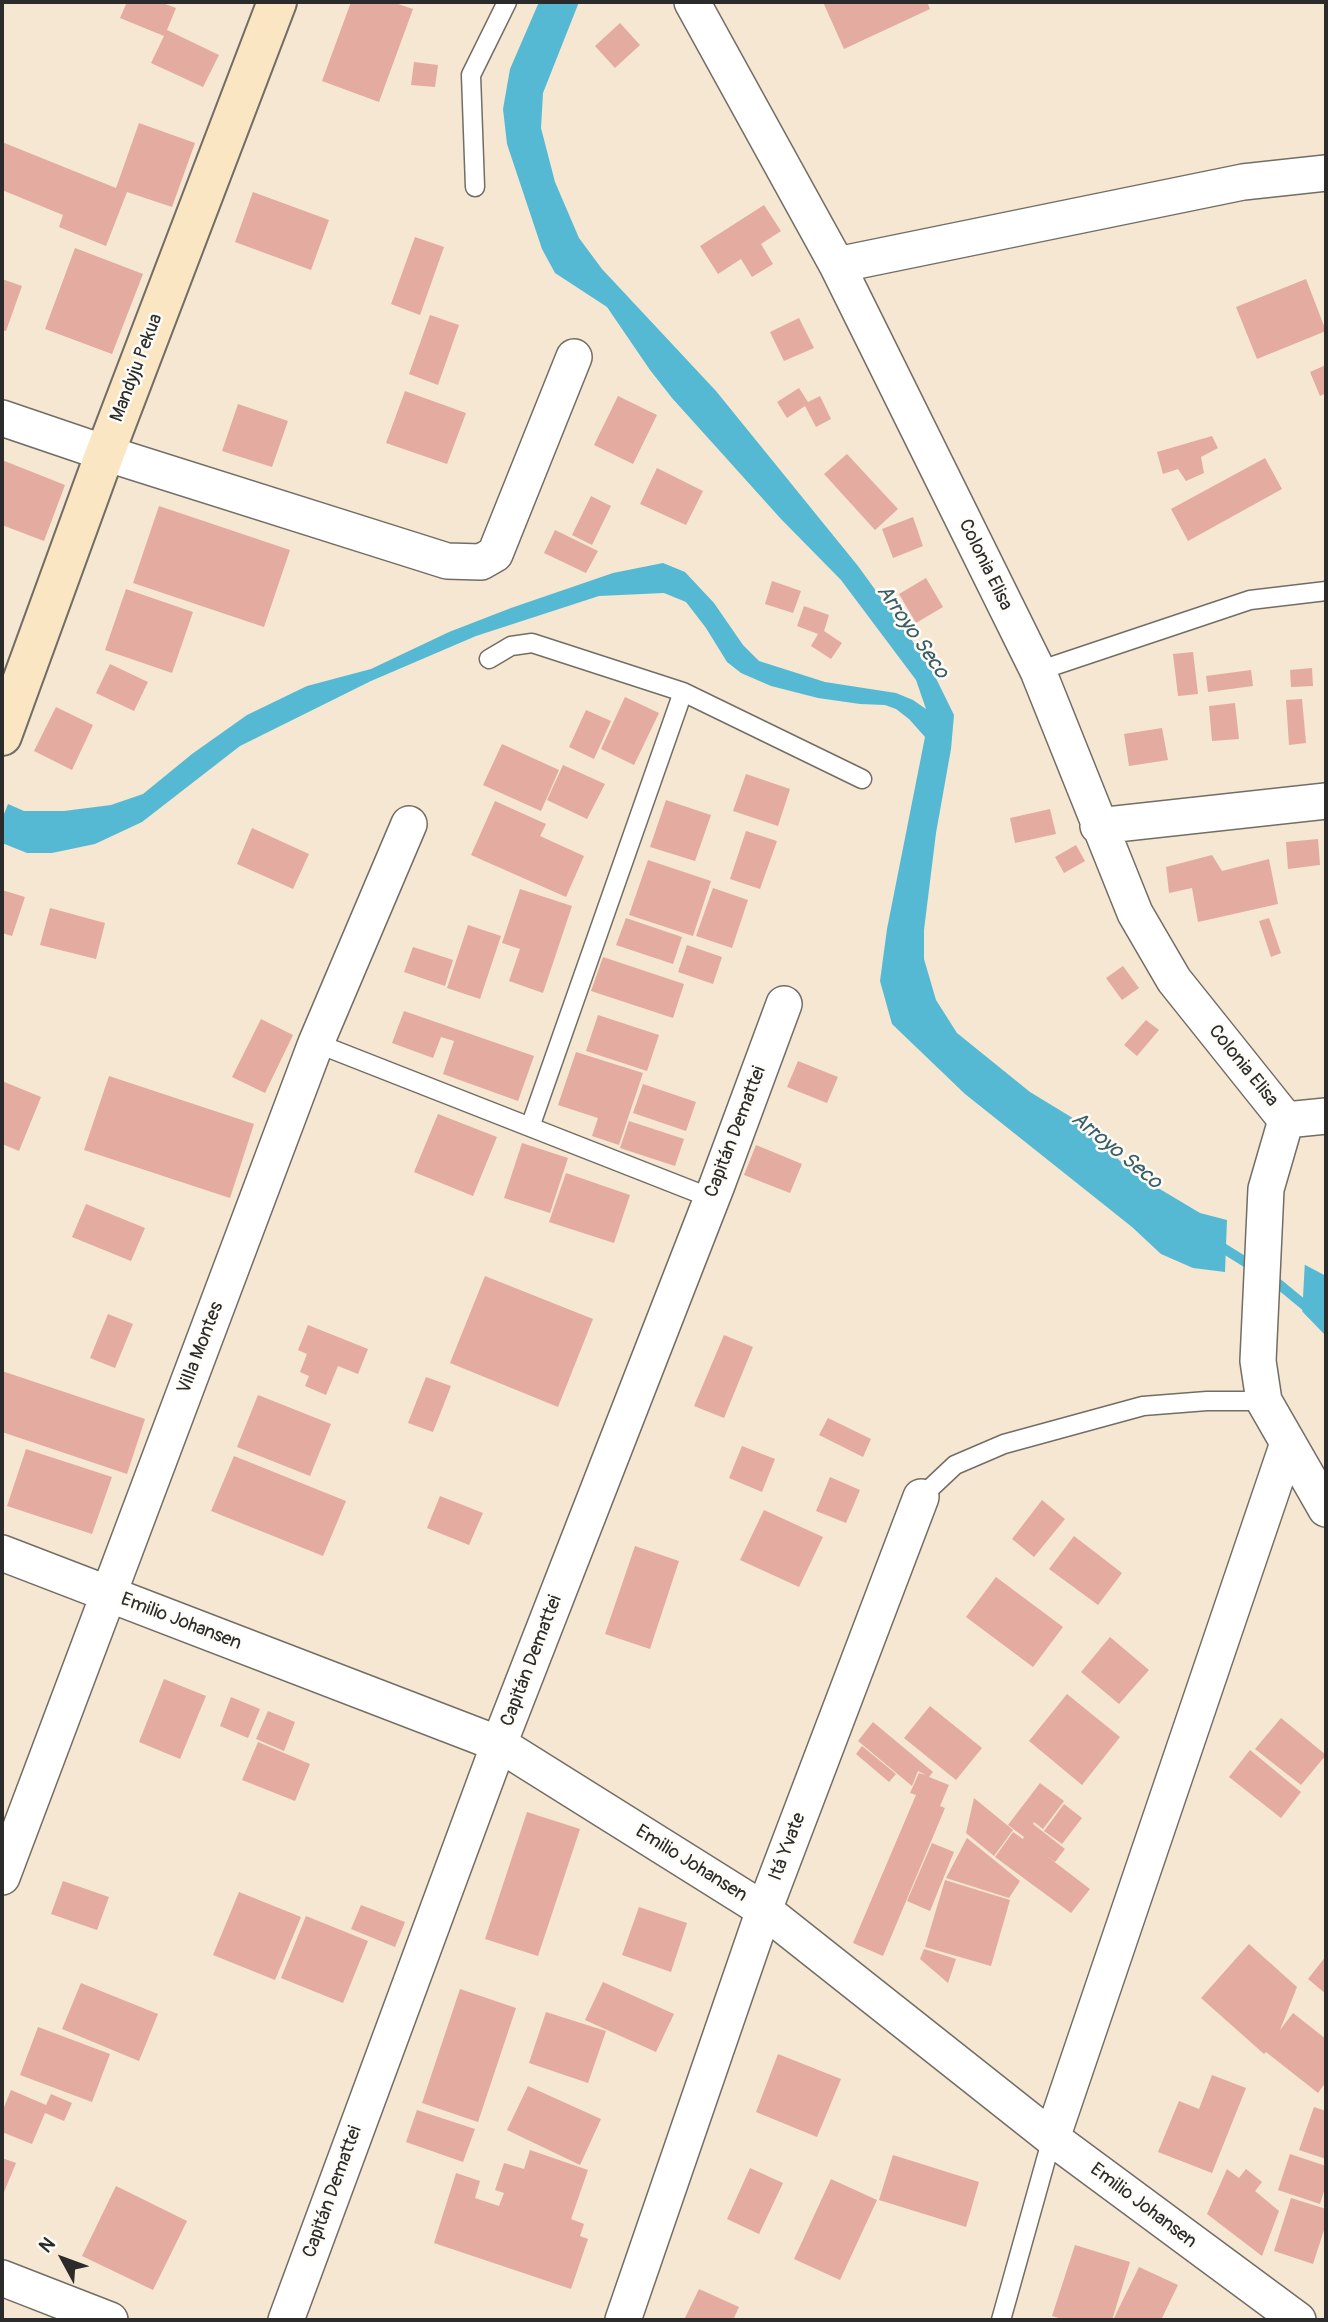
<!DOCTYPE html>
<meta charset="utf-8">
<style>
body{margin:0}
#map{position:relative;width:1328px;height:2322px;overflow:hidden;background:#f5e7d1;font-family:Pangolin,sans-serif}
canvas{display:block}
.frame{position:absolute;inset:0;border:4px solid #2b2b2b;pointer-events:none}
.north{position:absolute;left:28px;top:2224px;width:70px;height:70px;-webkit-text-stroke:5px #fdfcf7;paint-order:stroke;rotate:311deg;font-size:19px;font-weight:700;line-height:28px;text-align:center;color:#2b2b2b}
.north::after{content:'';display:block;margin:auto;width:24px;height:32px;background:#2b2b2b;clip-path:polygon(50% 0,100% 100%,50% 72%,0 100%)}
</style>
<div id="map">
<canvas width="1328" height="2322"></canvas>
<div class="frame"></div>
<div class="north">N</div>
</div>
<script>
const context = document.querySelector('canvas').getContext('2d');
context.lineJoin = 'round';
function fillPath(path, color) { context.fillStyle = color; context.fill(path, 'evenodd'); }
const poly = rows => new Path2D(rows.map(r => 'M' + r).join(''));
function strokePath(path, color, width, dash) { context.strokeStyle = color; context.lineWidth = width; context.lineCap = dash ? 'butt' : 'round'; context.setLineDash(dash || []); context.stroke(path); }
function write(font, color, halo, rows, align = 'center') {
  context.font = font + ' Pangolin,sans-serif'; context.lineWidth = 5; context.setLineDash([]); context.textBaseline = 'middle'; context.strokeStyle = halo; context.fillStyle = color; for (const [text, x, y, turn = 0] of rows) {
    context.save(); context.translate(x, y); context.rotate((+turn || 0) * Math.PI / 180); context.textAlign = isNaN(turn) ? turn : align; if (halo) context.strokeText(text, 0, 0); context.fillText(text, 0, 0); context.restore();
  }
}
fillPath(poly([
 [539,2,579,2,543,93,541,128,555,182,579,238,602,269,716,391,858,566,929,664,954,715,951,749,936,833,924,930,924,959,936,1000,957,1033,1030,1092,1076,1120,1133,1173,1200,1213,1227,1220,1225,1272,1193,1268,1161,1254,1132,1227,965,1094,892,1024,880,981,887,929,925,737,909,719,896,709,885,705,860,704,818,698,771,686,741,673,727,662,706,628,686,602,664,593,599,596,476,636,371,681,240,746,142,822,95,844,52,853,27,853,2,843,2,819,8,804,24,811,64,811,111,805,143,794,192,754,247,715,307,686,371,669,449,632,511,608,613,573,663,563,685,572,714,603,743,645,759,661,825,682,896,693,913,700,926,709,916,680,841,580,781,519,672,398,650,370,607,307,555,273,542,249,507,144,503,109,510,69],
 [1296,1260,1326,1276,1326,1336,1295,1304]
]), '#55b9d4');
fillPath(poly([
 [1296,1256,1305,1260,1302,1316,1292,1304,1293,1259]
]), '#f5e7d1');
strokePath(poly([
 [1215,1243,1255,1268],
 [1269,1276,1326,1323]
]), '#55b9d4', 10);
fillPath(poly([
 [127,2,160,2,176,8,167,30,219,55,203,87,151,63,164,36,120,18],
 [351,2,392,2,413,9,379,102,322,81],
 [823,2,927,2,930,9,844,49],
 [620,23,640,45,615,68,595,46],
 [414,62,438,65,435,87,411,85],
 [139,123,195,143,172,207,127,192,106,246,59,227,63,215,2,190,2,142,116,188],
 [253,192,329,220,311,270,235,242],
 [764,205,781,231,761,244,773,264,752,277,741,259,718,274,700,246],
 [415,237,444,247,420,315,391,304],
 [75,248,143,274,112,354,45,329],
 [2,279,22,286,6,331,2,330],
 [1306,279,1326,331,1257,359,1236,307],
 [430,315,459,325,438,385,409,374],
 [799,318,814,348,784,361,770,332],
 [1326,365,1326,393,1320,396,1310,372],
 [799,388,808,402,820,396,831,419,816,427,805,406,787,418,777,402],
 [405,391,466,413,447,464,386,443],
 [618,396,657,415,633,464,594,445],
 [238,404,288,421,272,467,222,451],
 [1212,436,1218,448,1201,457,1204,473,1186,481,1178,469,1163,474,1157,452],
 [847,454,898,509,875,530,824,474],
 [1265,458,1282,489,1188,541,1171,509],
 [2,460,65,485,44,541,2,525],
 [657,468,703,491,686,525,640,504],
 [591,496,611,506,592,545,572,535],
 [159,506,290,550,264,627,133,583],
 [913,517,923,546,893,558,882,529],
 [555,530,598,551,586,573,544,553],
 [926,578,943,607,916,623,899,594],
 [772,581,801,591,793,613,765,604],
 [126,589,193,612,172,673,105,650],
 [804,606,829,615,824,631,842,643,831,659,811,646,818,634,797,626],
 [1193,652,1198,694,1178,696,1173,654],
 [110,664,148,682,134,711,96,693],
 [1312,668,1313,686,1291,687,1290,670],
 [1251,670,1253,686,1208,692,1206,676],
 [625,697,659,713,634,765,601,749],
 [1302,699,1306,743,1289,745,1286,700],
 [1235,703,1239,739,1212,741,1209,706],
 [56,707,93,725,72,770,34,751],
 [586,710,611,721,594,759,569,747],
 [1162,728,1168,760,1129,766,1124,734],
 [502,744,559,770,541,811,483,785],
 [563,765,605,784,587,819,547,800],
 [746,774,790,789,778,826,733,811],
 [666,800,711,815,695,861,650,847],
 [495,801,546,824,540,836,584,856,566,897,471,855],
 [1050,809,1056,834,1015,843,1010,818],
 [252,828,309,854,293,889,237,864],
 [746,831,777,841,760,889,730,879],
 [1318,839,1320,865,1288,869,1286,842],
 [1076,845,1085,861,1064,873,1055,857],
 [1212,855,1222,871,1269,859,1278,904,1198,922,1192,888,1169,893,1166,867],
 [648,860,711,881,693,936,629,915],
 [713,888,748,900,732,948,696,936],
 [520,889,572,906,543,993,509,981,520,949,502,943],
 [2,890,25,897,12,936,2,933],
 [50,908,105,923,96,959,40,945],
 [626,918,682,937,673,964,616,945],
 [1269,918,1281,953,1271,957,1259,921],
 [468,925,501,936,480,999,447,988],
 [687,945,722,957,713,984,678,972],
 [413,947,453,960,445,986,404,972],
 [603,957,684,984,673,1018,591,991],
 [1123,966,1139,988,1122,1000,1106,978],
 [404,1011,534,1056,518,1101,443,1074,454,1041,441,1037,433,1058,392,1043],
 [598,1015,659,1035,647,1071,586,1051],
 [261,1019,293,1035,265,1093,232,1077],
 [1146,1020,1159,1030,1137,1056,1124,1045],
 [576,1052,643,1073,619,1145,592,1136,598,1118,558,1105],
 [798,1061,838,1077,827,1103,787,1087],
 [109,1076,254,1124,230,1198,84,1150],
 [2,1081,41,1097,19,1151,2,1144],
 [643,1084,696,1102,686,1131,633,1113],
 [438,1114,497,1137,473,1196,414,1172],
 [629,1121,684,1139,675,1166,620,1148],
 [522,1143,568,1158,550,1213,504,1198],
 [756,1145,802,1164,790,1193,744,1175],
 [566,1173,630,1195,614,1243,549,1222],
 [86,1204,145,1228,131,1261,72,1237],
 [485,1276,593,1319,558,1407,450,1363],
 [108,1314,133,1324,115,1368,90,1358],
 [308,1325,368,1349,358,1374,338,1366,326,1395,305,1386,309,1376,300,1372,307,1354,298,1350],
 [724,1335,753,1347,724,1418,694,1406],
 [2,1371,145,1419,127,1474,2,1432],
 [426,1377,451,1386,433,1432,408,1423],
 [258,1395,331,1424,310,1476,237,1447],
 [828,1418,871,1439,863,1457,819,1435],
 [742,1446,775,1459,762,1492,729,1478],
 [26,1449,112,1477,92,1534,7,1506],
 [234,1456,346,1501,323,1556,211,1511],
 [830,1477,860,1490,846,1523,816,1511],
 [440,1496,483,1513,469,1545,427,1528],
 [1042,1500,1065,1519,1034,1557,1012,1539],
 [764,1510,823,1537,799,1587,740,1560],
 [1074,1536,1122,1573,1098,1605,1049,1569],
 [635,1546,679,1561,650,1649,605,1634],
 [996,1577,1063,1627,1033,1667,966,1617],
 [1110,1637,1149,1670,1119,1704,1081,1672],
 [164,1679,206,1696,180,1759,139,1742],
 [1067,1694,1120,1737,1082,1785,1029,1741],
 [231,1697,260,1709,248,1738,220,1726],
 [930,1706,982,1748,956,1780,904,1738],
 [268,1711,295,1722,284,1751,256,1739],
 [1281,1718,1326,1755,1301,1785,1255,1749],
 [873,1722,933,1772,929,1777,949,1785,940,1806,945,1808,883,1956,853,1943,916,1795,910,1793,919,1773,926,1775,918,1771,912,1786,858,1741],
 [258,1742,310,1764,295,1801,242,1780],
 [862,1746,896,1774,889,1782,856,1754],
 [1250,1750,1301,1792,1281,1818,1229,1777],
 [1040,1783,1064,1801,1043,1829,1034,1822,1033,1824,1065,1849,1055,1862,1044,1854,1090,1889,1071,1913,995,1857,1013,1832,1023,1839,1024,1837,1008,1825],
 [974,1798,1013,1830,994,1856,966,1833],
 [1064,1804,1082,1818,1062,1844,1044,1831],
 [527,1812,580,1829,538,1956,485,1939],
 [967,1838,1020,1881,1009,1898,946,1878],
 [932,1843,954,1852,930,1911,907,1901],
 [945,1880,1010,1900,991,1966,925,1947],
 [63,1881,109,1897,97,1930,51,1914],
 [239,1892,301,1917,275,1980,213,1955],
 [361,1905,405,1922,395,1947,351,1929],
 [639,1907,687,1923,671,1972,622,1955],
 [306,1916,368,1941,343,2003,281,1978],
 [1249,1944,1297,1987,1280,2030,1293,2013,1326,2039,1326,2082,1318,2093,1266,2052,1264,2054,1201,1998],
 [924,1949,956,1959,948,1983,920,1959],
 [1326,1956,1326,1994,1308,1979],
 [603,1982,674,2014,656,2052,585,2020],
 [81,1983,158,2014,139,2061,62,2029],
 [460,1989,516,2008,478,2122,422,2103],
 [546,2012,606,2031,588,2083,529,2063],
 [38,2027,110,2054,92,2102,20,2075],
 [778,2054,841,2079,817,2137,756,2112],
 [1212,2075,1246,2088,1212,2173,1158,2152,1179,2101,1199,2109],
 [528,2086,601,2119,580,2165,507,2130],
 [11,2090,46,2105,51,2094,72,2103,64,2121,45,2113,32,2144,2,2132,2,2112],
 [1314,2107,1326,2111,1326,2159,1299,2150],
 [417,2110,475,2129,463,2162,406,2142],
 [530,2150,588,2170,571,2219,584,2224,580,2236,588,2239,571,2289,434,2243,456,2173,480,2181,475,2198,499,2206,504,2193,495,2190,504,2163,524,2169],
 [1290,2154,1326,2166,1326,2185,1320,2204,1278,2190],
 [893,2155,979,2182,966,2227,879,2200],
 [2,2158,16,2163,2,2197],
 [750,2168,783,2183,759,2234,727,2219],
 [1227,2169,1239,2178,1246,2169,1262,2182,1255,2191,1279,2211,1262,2256,1207,2214],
 [831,2179,877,2200,840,2280,794,2259],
 [116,2186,187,2221,153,2290,82,2256],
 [1291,2198,1326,2209,1326,2224,1313,2264,1274,2251],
 [1075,2245,1130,2262,1112,2320,1066,2320,1052,2316],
 [1139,2267,1178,2285,1161,2320,1113,2320],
 [699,2289,739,2307,733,2320,684,2320]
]), '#e4aba1');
const lane = poly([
 [475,187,471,75,507,2],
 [489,659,511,646,532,643,683,692,862,779],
 [1038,671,1250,600,1326,591],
 [316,1043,711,1198],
 [530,1127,683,692],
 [921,1497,955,1465,1004,1444,1143,1406,1207,1401,1264,1401],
 [1001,2320,1052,2138]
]);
const street = poly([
 [692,2,837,265,1038,671,1135,913,1174,980,1286,1120],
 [837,265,1243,182,1326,173],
 [2,418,105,453,447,561,481,562,495,554,574,357],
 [1098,826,1326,801],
 [1286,1120,1266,1189,1258,1361,1264,1401,1326,1509],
 [1286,1120,1326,1116],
 [2,1553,499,1744,764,1910,1052,2138,1298,2320],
 [2,1877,316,1043,409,824],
 [1052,2138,1288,1443],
 [2,2278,110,2320],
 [286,2320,499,1744,717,1185,784,1004],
 [623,2320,764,1910,921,1497]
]);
const secondary = poly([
 [2,736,105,453,277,2]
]);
strokePath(lane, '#726d65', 21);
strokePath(street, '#726d65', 38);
strokePath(secondary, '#726d65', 42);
strokePath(lane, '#fff', 18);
strokePath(street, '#fff', 35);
strokePath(secondary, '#fbe6c4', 38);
write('19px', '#2b2b2b', '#fdfcf7', [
 ["Mandyju Pekua",137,368,-69],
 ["Colonia Elisa",985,565,64],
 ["Colonia Elisa",1243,1066,51],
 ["Capitán Demattei",736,1132,-69],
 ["Villa Montes",201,1348,-69],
 ["Emilio Johansen",181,1622,21],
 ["Capitán Demattei",532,1661,-69],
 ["Itá Yvate",788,1847,-69],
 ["Emilio Johansen",691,1864,32],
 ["Capitán Demattei",333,2192,-70],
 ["Emilio Johansen",1143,2206,37]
]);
write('italic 21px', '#3a5d66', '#fdfcf7', [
 ["Arroyo Seco",912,632,55],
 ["Arroyo Seco",1116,1151,39]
]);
</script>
